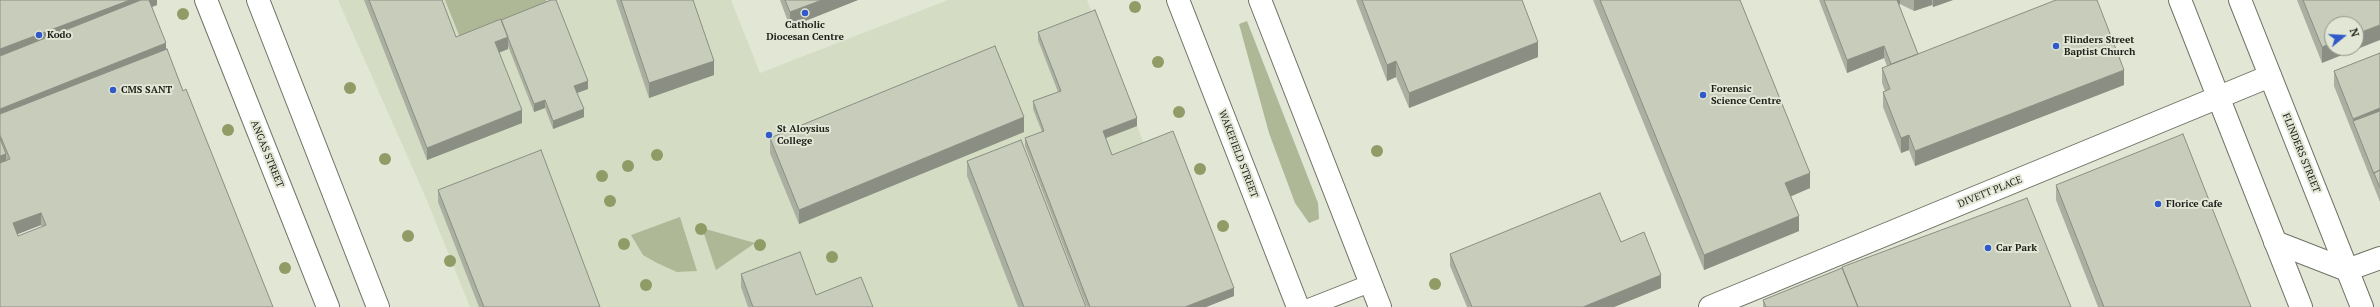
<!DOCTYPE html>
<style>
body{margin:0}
#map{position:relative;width:2380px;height:307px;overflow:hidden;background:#e1e6d5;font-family:"PT Serif",serif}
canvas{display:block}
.north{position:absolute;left:2324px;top:16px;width:40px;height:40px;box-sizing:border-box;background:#e1e6d5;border:1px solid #939689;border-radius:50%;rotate:72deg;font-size:11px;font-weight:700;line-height:16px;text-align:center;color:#1d1e18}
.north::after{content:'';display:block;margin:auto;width:14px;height:18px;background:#3059c9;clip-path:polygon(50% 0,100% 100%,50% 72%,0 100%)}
</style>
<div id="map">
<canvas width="2380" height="307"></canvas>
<div class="north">N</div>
</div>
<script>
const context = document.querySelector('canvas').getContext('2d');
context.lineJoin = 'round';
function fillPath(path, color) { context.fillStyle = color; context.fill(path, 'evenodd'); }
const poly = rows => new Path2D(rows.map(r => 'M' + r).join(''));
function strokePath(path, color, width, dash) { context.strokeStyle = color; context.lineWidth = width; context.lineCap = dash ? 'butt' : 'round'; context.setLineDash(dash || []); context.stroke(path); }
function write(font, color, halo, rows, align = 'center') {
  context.font = font + ' "PT Serif",serif'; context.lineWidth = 4; context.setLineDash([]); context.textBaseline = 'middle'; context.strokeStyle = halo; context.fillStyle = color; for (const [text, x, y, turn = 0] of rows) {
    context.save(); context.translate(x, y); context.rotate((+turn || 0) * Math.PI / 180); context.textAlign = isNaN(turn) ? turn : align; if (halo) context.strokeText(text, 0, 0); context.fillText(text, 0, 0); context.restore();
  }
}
fillPath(poly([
 [338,0,731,0,760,73,948,0,1087,0,1206,300,1188,307,470,307,426,198]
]), '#d4dcc4');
fillPath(poly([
 [445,0,546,0,548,6,461,40],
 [1247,21,1318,203,1319,219,1309,223,1295,203,1269,133,1239,24],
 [680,217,697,271,677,272,657,263,643,255,631,235],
 [702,228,755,243,716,270]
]), '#aeb897');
const lane = poly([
 [1310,307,1371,283]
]);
const street = poly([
 [2275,242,2347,270,2380,258],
 [1710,307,2270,76]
]);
const secondary = poly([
 [206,0,328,307],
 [258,0,378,307],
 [1178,0,1298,307],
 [1260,0,1380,307],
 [2180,0,2301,307],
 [2240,0,2362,307]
]);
strokePath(lane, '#6f7364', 19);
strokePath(street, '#6f7364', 24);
strokePath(secondary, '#6f7364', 24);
strokePath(lane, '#fff', 17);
strokePath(street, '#fff', 22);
strokePath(secondary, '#fff', 22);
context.fillStyle = '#909b66';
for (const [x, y] of [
 [1135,7],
 [183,14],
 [1158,62],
 [350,88],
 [1179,112],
 [228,130],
 [1377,151],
 [657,155],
 [385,159],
 [628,166],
 [1200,169],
 [602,176],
 [610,201],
 [1223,226],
 [701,229],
 [408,236],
 [624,244],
 [760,245],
 [832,257],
 [450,261],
 [285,268],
 [1435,284],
 [646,285]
]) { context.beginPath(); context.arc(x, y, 6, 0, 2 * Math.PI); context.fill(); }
fillPath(poly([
 [0,0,157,0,157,5,152,7,166,49,183,91,0,307],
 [41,225,42,227,18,236,17,234],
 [364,0,442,0,456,37,551,0,588,89,577,93,584,117,553,129,545,108,534,112,508,46,508,49,499,53,522,123,427,160],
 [616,0,693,0,714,75,649,98],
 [780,0,858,0,790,27],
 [1356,0,1522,0,1538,57,1409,108,1396,77,1387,81],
 [1593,0,1740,0,1810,188,1791,196,1799,231,1704,270],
 [1819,0,1953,0,1933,7,1932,5,1914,11,1900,4,1899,5,1918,54,2124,85,1915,166,1909,150,1901,153,1883,107,1883,92,1885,91,1882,83,1882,68,1887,66,1884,58,1847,73],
 [2297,0,2380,0,2322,63],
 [1038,32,1137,126,1106,138,1112,155,1234,296,1206,307,1087,307,1025,146,1025,138,1042,132,1033,109,1033,101,1058,92,1038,40],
 [2380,53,2380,202,2334,86,2334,71],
 [1024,132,799,224,770,153,770,138],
 [967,161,1086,307,1018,307,967,176],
 [2056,185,2251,307,2098,307,2056,200],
 [438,190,600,307,479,307,438,202],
 [1621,242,1661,288,1614,307,1467,307,1450,266,1450,254],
 [741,274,816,295,873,307,748,307,741,287],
 [1763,300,2071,307,1763,307]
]), '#abafa1');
fillPath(poly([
 [130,0,157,0,157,5,0,64,0,49],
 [822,0,858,0,790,27,790,12],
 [1895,0,1900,0,1900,4,1895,7],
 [1914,0,1932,0,1932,5,1914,11],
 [1933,0,1953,0,1933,7],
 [2380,25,2380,40,2322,63,2322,47,2332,43,2332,48,2356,48,2356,34],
 [508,37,508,49,495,54,495,42],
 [1538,42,1538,57,1409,108,1409,93],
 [166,43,166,56,0,122,0,109],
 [1884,46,1884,58,1847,73,1847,60],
 [714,61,714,75,649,98,649,83],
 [1396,61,1396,77,1387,81,1387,65],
 [2124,70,2124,85,1915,166,1915,151],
 [588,81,588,89,574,94,574,86],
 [545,100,545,108,534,112,534,104],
 [2380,108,2380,123,2353,121,2353,119],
 [584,109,584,117,553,129,553,121],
 [522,110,522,123,427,160,427,148],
 [1024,117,1024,132,799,224,799,210],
 [1137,118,1137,126,1103,139,1103,131],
 [1909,135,1909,150,1901,153,1901,138],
 [6,154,6,169,0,172,0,156],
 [1810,173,1810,188,1785,199,1785,183],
 [41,213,41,225,13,236,13,223],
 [1799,216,1799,231,1704,270,1704,255],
 [1661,275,1661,288,1614,307,1583,307],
 [1234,288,1234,296,1206,307,1185,307]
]), '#8b8f83');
const building = poly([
 [0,0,130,0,0,49,0,0],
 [141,0,149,0,166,43,0,109,0,56,141,0],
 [369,0,442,0,456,37,501,19,508,37,495,42,522,110,427,148,369,0],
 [551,0,556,0,588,81,574,86,584,109,553,121,545,100,534,104,501,20,551,0],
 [621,0,693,0,714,61,649,83,621,0],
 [785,0,822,0,790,12,785,0],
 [1362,0,1522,0,1538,42,1409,93,1396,61,1387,65,1362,0],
 [1600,0,1740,0,1810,173,1785,183,1799,216,1704,255,1600,0],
 [1824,0,1897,0,1918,54,1891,64,1884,46,1847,60,1824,0],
 [2056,0,2097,0,2124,70,1915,151,1909,135,1901,138,1883,92,1890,89,1882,68,2056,0],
 [2303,0,2380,0,2380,25,2356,34,2356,24,2332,24,2332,43,2322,47,2303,0],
 [1095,10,1137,118,1103,131,1112,155,1173,131,1234,288,1185,307,1090,307,1025,138,1044,131,1033,101,1061,91,1038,32,1095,10],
 [995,46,1024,117,799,210,770,138,995,46],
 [167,49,183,91,186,89,273,307,0,307,0,163,10,159,0,135,0,114,167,49],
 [41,213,46,225,18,236,13,223,41,213],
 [2380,53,2380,108,2353,119,2334,71,2380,53],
 [2380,111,2380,170,2374,173,2374,174,2353,121,2380,111],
 [2183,134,2251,307,2104,307,2056,185,2183,134],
 [0,138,6,154,0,156,0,138],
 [1021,140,1086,307,1024,307,967,161,1021,140],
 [541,150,600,307,484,307,438,190,541,150],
 [2380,170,2380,188,2374,173,2380,170],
 [1600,193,1621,242,1644,232,1661,275,1583,307,1472,307,1450,254,1600,193],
 [2027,198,2071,307,1858,307,1842,267,2027,198],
 [800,252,816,295,861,277,873,307,753,307,741,274,800,252],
 [1842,268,1858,307,1766,307,1763,300,1842,268]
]);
fillPath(building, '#c7ccbb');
strokePath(building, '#8b8f83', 1);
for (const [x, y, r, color] of [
 [805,13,4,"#3059c9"],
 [39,35,4,"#3059c9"],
 [2056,46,4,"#3059c9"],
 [113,90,4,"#3059c9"],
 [1703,95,4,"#3059c9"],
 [769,135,4,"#3059c9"],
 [2158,204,4,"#3059c9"],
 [1988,248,4,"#3059c9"]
]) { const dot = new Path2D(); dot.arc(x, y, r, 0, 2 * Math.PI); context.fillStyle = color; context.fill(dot); strokePath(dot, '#e1e6d5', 1.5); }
write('bold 10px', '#1d1e18', '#e1e6d5', [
 ["Catholic",805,25,"center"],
 ["Diocesan Centre",805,37,"center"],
 ["Kodo",47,35],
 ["Flinders Street",2064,40],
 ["Baptist Church",2064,52],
 ["Forensic",1711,89],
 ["Science Centre",1711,101],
 ["CMS SANT",121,90],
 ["St Aloysius",777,129],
 ["College",777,141],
 ["Florice Cafe",2166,204],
 ["Car Park",1996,248]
], 'left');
write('10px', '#1d1e18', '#e1e6d5', [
 ["FLINDERS STREET",2301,153,68],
 ["ANGAS STREET",267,154,68],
 ["WAKEFIELD STREET",1238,154,69],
 ["DIVETT PLACE",1990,192,-22]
]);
</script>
